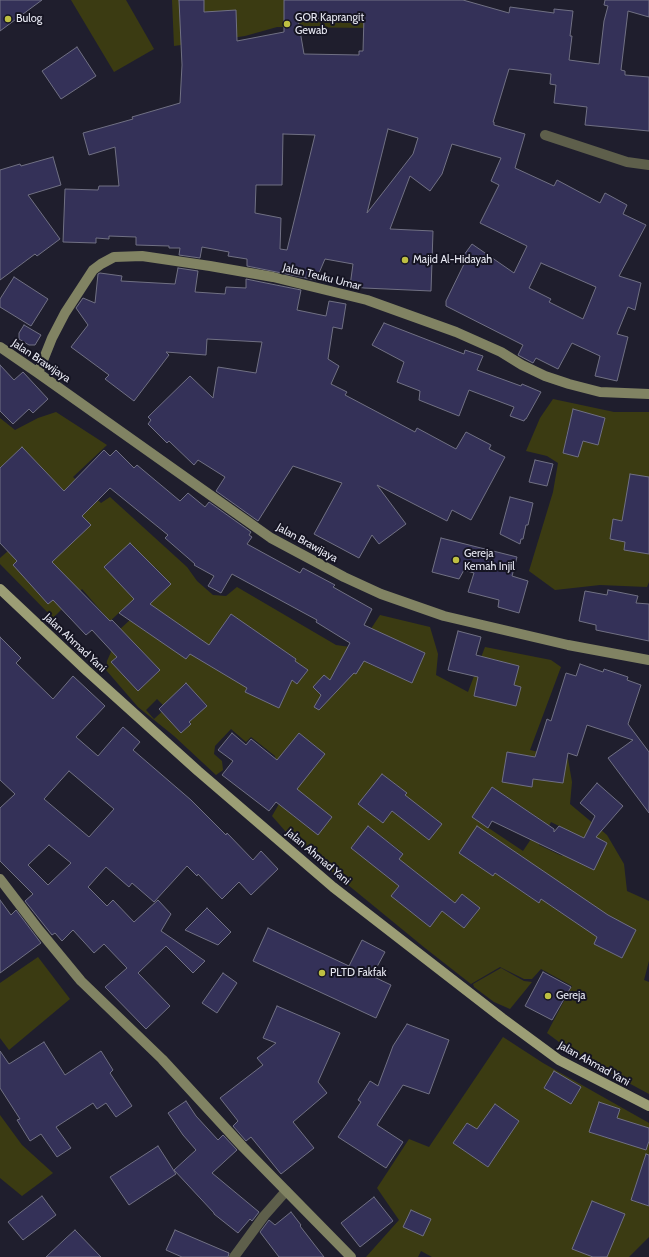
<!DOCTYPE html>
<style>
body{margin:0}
canvas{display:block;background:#1f1e2d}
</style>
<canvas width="649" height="1257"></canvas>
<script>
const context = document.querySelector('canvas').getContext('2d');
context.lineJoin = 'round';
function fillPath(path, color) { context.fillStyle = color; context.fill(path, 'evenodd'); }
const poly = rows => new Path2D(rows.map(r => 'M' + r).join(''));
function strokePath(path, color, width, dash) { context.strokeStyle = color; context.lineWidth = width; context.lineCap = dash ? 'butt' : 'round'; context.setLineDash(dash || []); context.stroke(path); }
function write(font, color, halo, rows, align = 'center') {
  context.font = font + ' Cabin,sans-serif'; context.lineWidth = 4; context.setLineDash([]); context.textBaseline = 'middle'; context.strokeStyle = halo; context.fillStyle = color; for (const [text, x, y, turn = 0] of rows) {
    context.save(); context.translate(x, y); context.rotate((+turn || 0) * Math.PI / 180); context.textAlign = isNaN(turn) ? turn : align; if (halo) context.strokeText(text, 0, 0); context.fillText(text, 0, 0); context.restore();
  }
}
fillPath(poly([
 [71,0,126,0,154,49,114,72],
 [172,0,423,0,374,28,277,27,245,36,174,46],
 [553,399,614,412,649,412,649,525,613,519,610,539,625,542,624,550,649,554,649,582,647,587,600,585,555,590,529,571,553,492,558,463,547,456,526,451,540,418],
 [573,409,605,418,598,445,566,437],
 [566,441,582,445,578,457,563,453],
 [56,412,107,445,73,477,101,503,110,497,187,567,197,581,213,595,226,596,237,587,336,645,350,647,359,647,380,615,430,627,438,654,436,675,468,692,485,647,551,660,561,667,530,750,568,759,572,782,570,804,607,835,624,864,627,891,649,901,649,961,644,980,649,982,649,1094,575,1054,547,1033,572,986,541,969,532,979,524,979,500,967,471,984,425,948,331,871,286,832,272,816,294,778,276,762,275,756,251,737,246,742,231,729,215,746,214,754,222,761,223,770,216,775,174,736,138,707,106,670,107,661,118,636,107,623,108,619,82,589,53,618,0,564,0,558,32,530,33,517,0,485,0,475,33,510,59,486,22,447,0,468,0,418,15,430,38,418],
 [60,493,90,525,69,545,39,513],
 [130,543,150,564,124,588,105,567],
 [155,567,171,584,144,610,128,592],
 [153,607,200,639,187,659,139,627],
 [122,610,131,619,118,631,109,622],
 [231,614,264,637,251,656,217,633],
 [381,633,425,653,412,683,367,663],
 [133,642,160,670,138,691,111,662],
 [221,646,241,658,230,677,210,666],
 [347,649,365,658,356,674,338,665],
 [285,651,296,659,287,672,276,664],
 [489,658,519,666,515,682,485,675],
 [298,663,307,671,297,684,288,677],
 [255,672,288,688,279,708,245,692],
 [324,675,339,689,328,700,313,687],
 [479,676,521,687,515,706,474,695],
 [185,683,207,705,192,720,171,698],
 [157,699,166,708,154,719,146,710],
 [174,705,191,723,181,733,164,714],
 [299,733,325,754,303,781,277,760],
 [507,752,566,762,562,783,533,779,532,787,502,782],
 [382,774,407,793,383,823,358,804],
 [492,787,543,821,523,851,472,817],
 [306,797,332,817,318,835,292,815],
 [416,804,442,824,429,840,404,820],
 [551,822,573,833,562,856,539,845],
 [368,826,403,853,386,875,351,848],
 [474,831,507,854,493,875,459,853],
 [587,833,607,843,593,870,573,860],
 [532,865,554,880,539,903,516,888],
 [412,869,451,900,430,926,391,896],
 [564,886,599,909,585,929,551,906],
 [462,895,479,908,464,928,447,915],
 [617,920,632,928,627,939,630,941,622,958,594,944,602,927,611,931],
 [38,957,70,999,9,1050,0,1038,0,983],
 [501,968,524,981,532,982,510,1009,494,1002,474,987,473,984],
 [503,1037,543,1063,649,1123,649,1128,633,1123,627,1144,646,1150,649,1141,649,1159,645,1157,631,1200,649,1206,649,1237,629,1257,607,1257,624,1214,592,1201,572,1249,593,1257,432,1257,421,1251,418,1257,366,1257,399,1220,377,1188,409,1139,429,1147],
 [554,1071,581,1087,572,1104,544,1088],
 [599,1103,620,1109,610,1139,589,1132],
 [495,1104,519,1121,488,1167,453,1143,467,1123,477,1129],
 [0,1115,22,1145,53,1173,22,1196,0,1178]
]), '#3b3b12');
const building = poly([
 [0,0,42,0,0,31,0,0],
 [179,0,204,0,204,12,236,10,237,41,284,32,284,0,463,0,509,13,510,7,554,13,554,9,573,11,570,36,572,36,569,60,599,64,604,21,608,6,604,5,605,0,649,0,649,17,628,11,621,70,625,71,625,75,649,77,649,131,585,125,587,107,554,103,556,85,550,84,551,74,509,69,493,122,494,122,494,125,525,134,515,168,554,186,557,180,600,203,605,193,627,205,623,214,646,225,619,276,641,283,635,310,628,307,617,334,628,337,617,381,595,376,600,356,572,343,558,369,536,358,533,363,518,355,523,345,446,306,446,301,465,262,461,259,472,244,514,273,527,246,480,223,499,185,491,181,501,158,452,144,442,174,430,191,410,176,390,229,433,231,431,291,364,288,350,286,353,264,325,259,316,280,247,266,247,259,228,256,229,252,202,247,200,258,179,255,180,248,169,248,169,246,136,245,136,237,109,236,109,239,96,238,96,243,63,242,65,189,98,190,99,186,119,186,115,147,89,155,83,133,133,119,132,117,180,103,182,65,179,0],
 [364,17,363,51,359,51,359,55,304,54,298,19,364,17],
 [388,129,418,138,413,154,367,213,388,129],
 [283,134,315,135,287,250,280,249,281,218,255,213,256,185,282,185,283,134],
 [541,263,596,287,583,319,549,302,551,299,529,288,541,263],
 [77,47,96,76,61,99,42,71,77,47],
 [53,157,61,185,28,195,60,239,37,256,35,254,0,280,0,170,20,164,21,166,53,157],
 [178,268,198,271,195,292,225,294,226,287,246,288,246,279,301,290,297,310,326,316,329,301,346,304,342,329,333,327,328,359,339,366,331,384,347,392,345,395,415,432,417,428,456,449,466,432,491,445,489,449,505,457,471,520,452,510,447,521,377,485,406,524,379,544,372,535,359,558,314,534,342,483,293,466,258,521,216,491,225,477,198,460,194,465,169,441,167,443,148,424,151,420,148,417,190,376,213,398,218,367,256,373,262,342,207,339,206,355,166,352,169,355,134,401,105,379,109,375,71,347,88,325,76,308,83,298,95,303,98,274,100,273,122,276,121,281,175,284,178,268],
 [14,277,48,299,31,326,0,307,0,299,14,277],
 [384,323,464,354,465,350,483,356,477,370,521,386,522,384,541,392,526,419,525,419,524,421,510,416,514,407,469,390,459,416,419,400,420,391,397,382,404,362,372,345,384,323],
 [24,325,41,335,35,345,29,345,19,339,19,333,24,325],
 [0,365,14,380,23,372,48,399,33,413,29,409,13,424,0,411,0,365],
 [573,409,605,418,598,445,583,441,578,457,563,453,573,409],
 [22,447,64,491,104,450,110,456,116,450,134,468,137,465,180,501,188,493,205,507,209,502,251,532,249,535,252,537,247,544,300,573,303,568,335,585,333,587,372,609,364,625,425,653,412,683,364,661,356,674,354,673,319,710,314,707,321,695,313,687,324,675,330,680,350,643,316,622,317,620,232,574,221,593,208,586,214,576,194,565,195,564,165,538,168,535,110,488,82,516,91,525,52,562,110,621,112,620,160,670,138,691,111,662,117,657,92,630,86,635,53,600,48,604,13,565,17,561,0,543,0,468,22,447],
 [535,460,553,464,547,486,529,482,535,460],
 [630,474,649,477,649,554,624,550,625,542,610,539,613,519,622,521,630,474],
 [510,497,533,503,528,525,526,525,523,539,521,539,520,544,500,534,510,497],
 [441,538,517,557,512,576,528,581,519,613,498,607,499,600,468,592,474,573,464,570,459,579,432,572,441,538],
 [130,543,171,584,150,604,209,645,231,614,296,659,295,661,308,670,297,684,292,680,279,708,245,692,247,688,190,654,186,659,119,613,134,599,104,567,130,543],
 [608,590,638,596,636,603,649,604,649,641,596,630,596,625,579,621,585,591,607,595,608,590],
 [458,631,481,637,476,655,519,666,514,685,521,687,516,706,474,696,478,677,448,670,458,631],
 [0,637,21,658,16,663,53,699,73,676,105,706,76,737,98,756,123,727,140,742,133,750,191,800,226,835,227,833,253,860,261,851,278,869,251,895,239,882,222,899,198,874,197,876,187,866,154,902,132,883,129,887,106,867,88,887,107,906,113,900,134,922,158,900,171,914,161,931,205,961,193,973,166,946,138,973,170,1006,146,1029,105,987,127,968,104,944,94,953,73,930,62,941,55,933,52,935,25,901,33,894,0,861,0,808,15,794,0,780,0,637],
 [69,771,114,809,89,837,44,799,69,771],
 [49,845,71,863,48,885,28,865,49,845],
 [580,664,603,672,604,669,628,677,627,680,641,685,628,724,649,752,649,813,608,758,633,740,587,725,577,756,568,753,563,783,533,779,532,787,502,782,507,752,535,757,547,719,551,721,566,673,576,676,580,664],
 [186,683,207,706,189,722,191,724,181,733,159,709,186,683],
 [232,733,246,745,251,739,277,760,299,733,325,754,297,789,332,817,318,835,276,802,269,811,222,775,233,761,218,750,232,733],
 [382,774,407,793,405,795,442,824,429,840,392,811,383,823,358,804,382,774],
 [597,783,623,806,596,837,607,843,594,870,492,821,488,828,472,817,492,787,554,829,554,832,559,826,584,838,595,816,580,803,597,783],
 [368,826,403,854,399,859,455,903,462,894,480,908,464,928,442,911,430,927,391,896,399,886,351,848,368,826],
 [477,826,608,915,636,930,622,958,594,944,597,937,541,899,539,903,495,873,493,876,459,853,477,826],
 [0,900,11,915,16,910,41,943,0,973,0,900],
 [207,908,231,932,218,945,185,930,207,908],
 [268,928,349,966,362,940,385,952,372,976,391,985,376,1018,253,961,268,928],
 [543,972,571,987,552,1020,525,1006,543,972],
 [223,973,237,983,217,1013,202,1003,223,973],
 [277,1006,340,1033,318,1082,327,1093,293,1122,314,1148,281,1174,251,1137,246,1141,233,1126,238,1121,220,1098,263,1065,257,1058,276,1043,263,1038,277,1006],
 [407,1024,449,1040,429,1094,403,1085,377,1125,403,1142,386,1168,338,1137,361,1102,358,1100,370,1081,378,1086,393,1046,407,1024],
 [44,1042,65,1075,101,1051,113,1070,110,1073,132,1106,116,1117,106,1103,97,1109,93,1103,56,1127,71,1148,57,1157,41,1134,30,1141,17,1120,20,1119,0,1088,0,1051,9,1064,44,1042],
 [554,1071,581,1087,571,1104,544,1088,554,1071],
 [186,1101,196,1116,218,1140,223,1135,237,1150,212,1173,259,1212,252,1221,250,1219,238,1233,214,1214,214,1213,174,1170,196,1150,183,1135,168,1113,186,1101],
 [599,1102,620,1109,617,1118,649,1128,649,1141,646,1150,589,1132,599,1102],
 [495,1104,519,1121,488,1167,453,1143,467,1123,477,1129,495,1104],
 [158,1146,176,1174,129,1205,110,1177,158,1146],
 [646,1154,649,1155,649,1206,631,1200,646,1154],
 [42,1196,56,1215,23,1240,8,1222,42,1196],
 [374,1197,393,1221,360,1247,341,1223,374,1197],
 [592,1201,625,1214,607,1257,593,1257,572,1249,592,1201],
 [411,1210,431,1219,423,1236,403,1227,411,1210],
 [291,1212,301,1225,300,1226,324,1257,279,1257,260,1232,269,1220,275,1225,291,1212],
 [75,1230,101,1257,46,1257,65,1239,75,1230],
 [175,1230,229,1253,228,1257,182,1257,166,1250,175,1230]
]);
fillPath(building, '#343158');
strokePath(building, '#707083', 1);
strokePath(poly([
 [545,135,627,162,649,165],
 [234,1257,264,1216,286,1191]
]), '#5e5f4b', 10);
strokePath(poly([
 [0,347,38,373,271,538,344,577,381,594,444,616,568,645,649,660],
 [38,373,52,338,65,313,93,270,101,264,114,257,142,256,210,266,273,277,367,300,456,332,501,352,522,365,545,376,569,384,600,392,649,394],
 [0,879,39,930,81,981,162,1059,243,1147,351,1257]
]), '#818363', 10);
strokePath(poly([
 [0,589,86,670,198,771,333,887,502,1018,559,1060,649,1106]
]), '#9c9e75', 10);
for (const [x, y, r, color] of [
 [8,19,4,"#bebf42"],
 [287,24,4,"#bebf42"],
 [405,260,4,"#bebf42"],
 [456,560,4,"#bebf42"],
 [322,973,4,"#bebf42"],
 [548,996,4,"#bebf42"]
]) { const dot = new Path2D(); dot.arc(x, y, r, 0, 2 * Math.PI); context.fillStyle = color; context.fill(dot); strokePath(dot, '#161523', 1.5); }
write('11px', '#e8e9f3', '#161523', [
 ["GOR Kaprangit",295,18],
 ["Gewab",295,31],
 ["Bulog",16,19],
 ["Majid Al-Hidayah",413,260],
 ["Gereja",464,554],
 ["Kemah Injil",464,567],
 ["PLTD Fakfak",330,973],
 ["Gereja",556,996]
], 'left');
write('11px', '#e8e9f3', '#161523', [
 ["Jalan Teuku Umar",322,277,14],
 ["Jalan Brawijaya",41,361,34],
 ["Jalan Brawijaya",307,543,29],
 ["Jalan Ahmad Yani",75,643,43],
 ["Jalan Ahmad Yani",318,857,40],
 ["Jalan Ahmad Yani",594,1064,29]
]);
</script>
